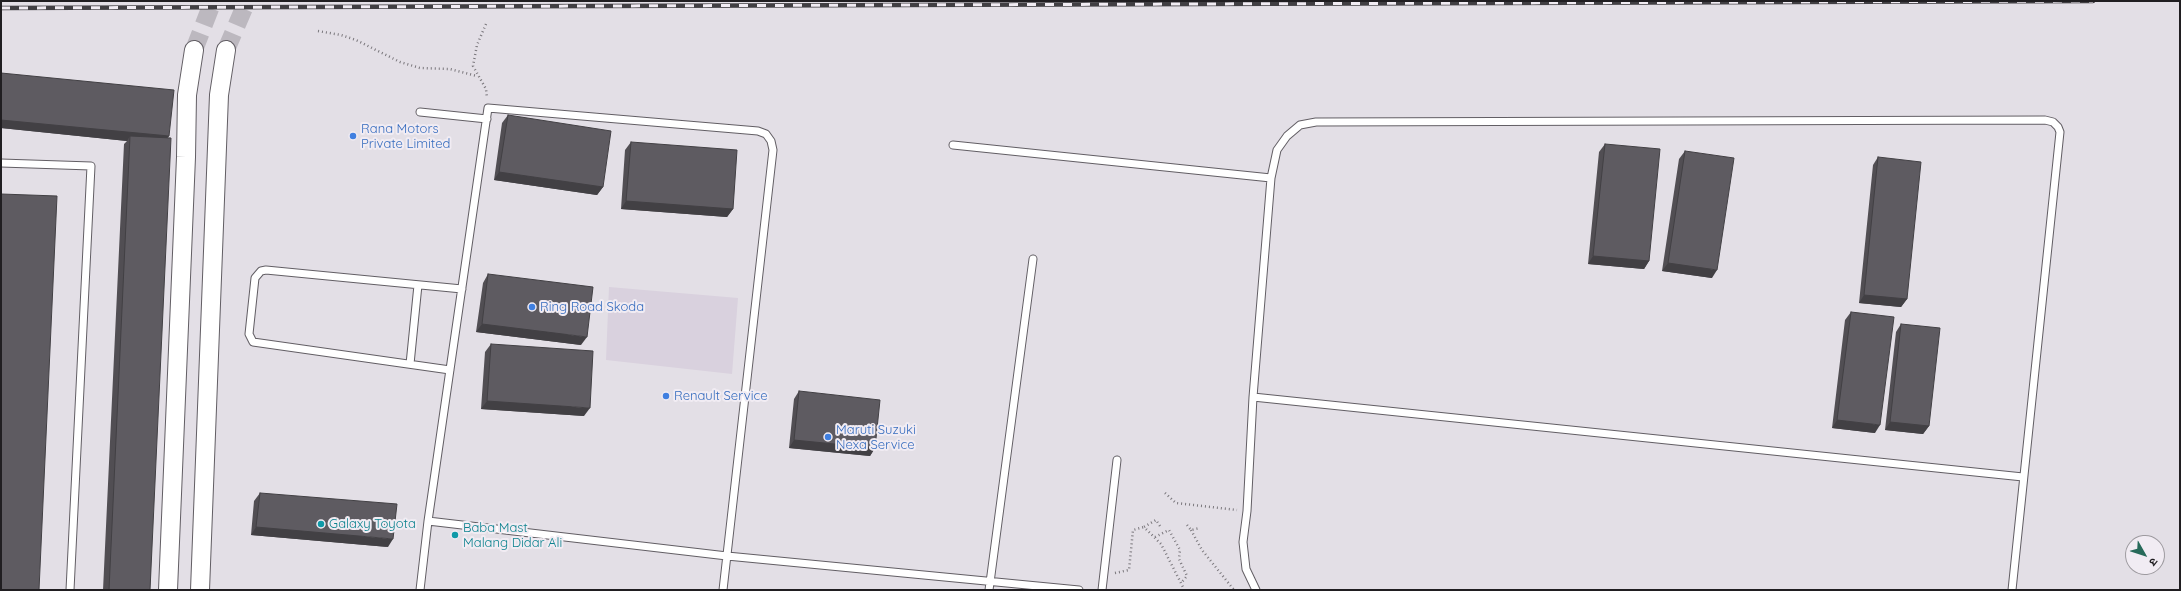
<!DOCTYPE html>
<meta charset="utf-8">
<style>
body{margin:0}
#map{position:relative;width:2181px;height:591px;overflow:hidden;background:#e3dfe6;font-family:Quicksand,"Noto Sans Devanagari",sans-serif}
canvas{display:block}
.frame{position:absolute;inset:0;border:2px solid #201e21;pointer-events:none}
.north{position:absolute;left:2125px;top:535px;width:40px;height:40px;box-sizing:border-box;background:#f1ecf3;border:1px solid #9d9a9f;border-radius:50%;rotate:129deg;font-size:11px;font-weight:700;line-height:16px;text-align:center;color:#201e21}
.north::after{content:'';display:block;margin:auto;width:14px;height:18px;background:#276a5a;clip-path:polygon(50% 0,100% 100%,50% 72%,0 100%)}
</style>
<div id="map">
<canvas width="2181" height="591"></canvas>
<div class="frame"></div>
<div class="north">उ</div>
</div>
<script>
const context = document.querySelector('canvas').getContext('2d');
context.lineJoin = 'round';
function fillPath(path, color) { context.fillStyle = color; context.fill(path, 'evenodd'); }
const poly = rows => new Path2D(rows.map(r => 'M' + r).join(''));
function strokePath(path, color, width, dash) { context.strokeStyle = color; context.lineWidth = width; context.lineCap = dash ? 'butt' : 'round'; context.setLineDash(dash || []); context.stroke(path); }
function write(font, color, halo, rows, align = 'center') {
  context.font = font + ' Quicksand,sans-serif'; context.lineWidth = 4; context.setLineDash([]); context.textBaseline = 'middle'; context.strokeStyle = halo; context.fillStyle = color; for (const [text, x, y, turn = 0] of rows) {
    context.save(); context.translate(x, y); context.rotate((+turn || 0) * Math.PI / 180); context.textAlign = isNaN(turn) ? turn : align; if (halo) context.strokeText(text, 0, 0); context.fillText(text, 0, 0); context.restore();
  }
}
fillPath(poly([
 [609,287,738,298,732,374,606,360]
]), '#d9d1de');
strokePath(poly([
 [194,50,213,1],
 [226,50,247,1]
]), '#bcb8bf', 18, [18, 9]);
const service = poly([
 [420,112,487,119],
 [953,145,1271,178],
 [1,163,91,166,70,590],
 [410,364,418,285],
 [450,370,253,342,249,334,255,278,261,271,266,270,462,289],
 [1253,397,2023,477],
 [428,521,727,556,1079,590],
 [420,590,428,521,488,108,758,131,766,134,771,141,773,150,723,590],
 [989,590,1033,259],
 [1102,590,1117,460],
 [1256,590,1246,569,1243,542,1247,511,1253,397,1271,178,1277,150,1287,136,1300,125,1316,122,2045,120,2053,122,2058,127,2060,132,2012,590]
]);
const tertiary = poly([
 [168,590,186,157,187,95,194,50],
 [200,590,219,95,226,50]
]);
strokePath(service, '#625e64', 9);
strokePath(tertiary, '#625e64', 20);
strokePath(poly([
 [486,24,477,45,473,66,486,89,487,98],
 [318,31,341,35,356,40,400,62,420,68,450,69,477,76],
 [1165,493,1176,503,1237,510],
 [1187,525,1191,530,1200,528],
 [1160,526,1156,520,1144,527,1161,544,1183,587,1182,590],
 [1191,530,1202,550,1234,590],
 [1155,537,1169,530,1180,550,1179,559,1187,576,1181,583],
 [1115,573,1129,570,1133,530,1144,527]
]), '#7a777c', 2.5, [1, 3]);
strokePath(service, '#fff', 7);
strokePath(tertiary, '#fff', 18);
const rail = poly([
 [1,8,2093,1]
]);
strokePath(rail, '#413f43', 4.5);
strokePath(rail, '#f1ecf3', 3, [9]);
fillPath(poly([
 [1,73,169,136,167,138,150,590,103,590,124,144,127,141,1,128],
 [508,115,603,187,597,195,494,180,502,123],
 [631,142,733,209,727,217,621,209,625,150],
 [1605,144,1649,261,1644,269,1588,264,1599,152],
 [1685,151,1712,278,1662,271,1679,159],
 [1878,157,1907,299,1901,307,1859,303,1873,165],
 [488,274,581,345,476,332,483,283],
 [1851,312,1875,433,1832,428,1845,320],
 [1901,324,1929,426,1923,434,1885,430,1896,332],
 [491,344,584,416,481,409,485,352],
 [799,391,875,448,870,456,789,448,794,399],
 [260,493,388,547,251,535,254,501]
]), '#514e53');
fillPath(poly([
 [1,120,169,136,163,144,130,136,127,141,1,128],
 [499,172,603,187,597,195,494,180],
 [626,201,733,209,727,217,621,209],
 [1593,256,1649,261,1644,269,1588,264],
 [1668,263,1717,270,1712,278,1662,271],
 [1864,295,1907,299,1901,307,1859,303],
 [482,324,587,337,581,345,476,332],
 [487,401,590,408,584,416,481,409],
 [1837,420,1880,425,1875,433,1832,428],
 [1890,422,1929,426,1923,434,1885,430],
 [794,440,875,448,870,456,789,448],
 [256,527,393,539,388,547,251,535]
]), '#424044');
const building = poly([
 [1,73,174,90,169,136,1,120,1,73],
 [508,115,611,131,603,187,499,172,508,115],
 [130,136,171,138,150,590,109,590,130,136],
 [631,142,737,150,733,209,626,201,631,142],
 [1605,144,1660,149,1649,261,1593,256,1605,144],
 [1685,151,1734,158,1717,270,1668,263,1685,151],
 [1878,157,1921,162,1907,299,1864,295,1878,157],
 [1,194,57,196,39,590,1,590,1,194],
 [488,274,593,287,587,337,482,324,488,274],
 [1851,312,1894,317,1880,425,1837,420,1851,312],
 [1901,324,1940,328,1929,426,1890,422,1901,324],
 [491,344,593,351,590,408,487,401,491,344],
 [799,391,880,400,875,448,794,440,799,391],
 [260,493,397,504,393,539,256,527,260,493]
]);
fillPath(building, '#5e5b61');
strokePath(building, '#424044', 1);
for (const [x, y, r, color] of [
 [353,136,4,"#3f7fe0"],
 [532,307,4,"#3f7fe0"],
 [666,396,4,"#3f7fe0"],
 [828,437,4,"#3f7fe0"],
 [321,524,4,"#0f9aa8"],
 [455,535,4,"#0f9aa8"]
]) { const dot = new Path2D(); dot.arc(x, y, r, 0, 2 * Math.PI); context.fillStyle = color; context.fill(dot); strokePath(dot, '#f1ecf3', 1.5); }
write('13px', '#366cbe', '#f1ecf3', [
 ["Rana Motors",361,129],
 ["Private Limited",361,144],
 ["Ring Road Skoda",540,307],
 ["Renault Service",674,396],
 ["Maruti Suzuki",836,430],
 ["Nexa Service",836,445]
], 'left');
write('13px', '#0d838f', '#f1ecf3', [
 ["Galaxy Toyota",329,524],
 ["Baba Mast",463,528],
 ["Malang Didar Ali",463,543]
], 'left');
</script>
